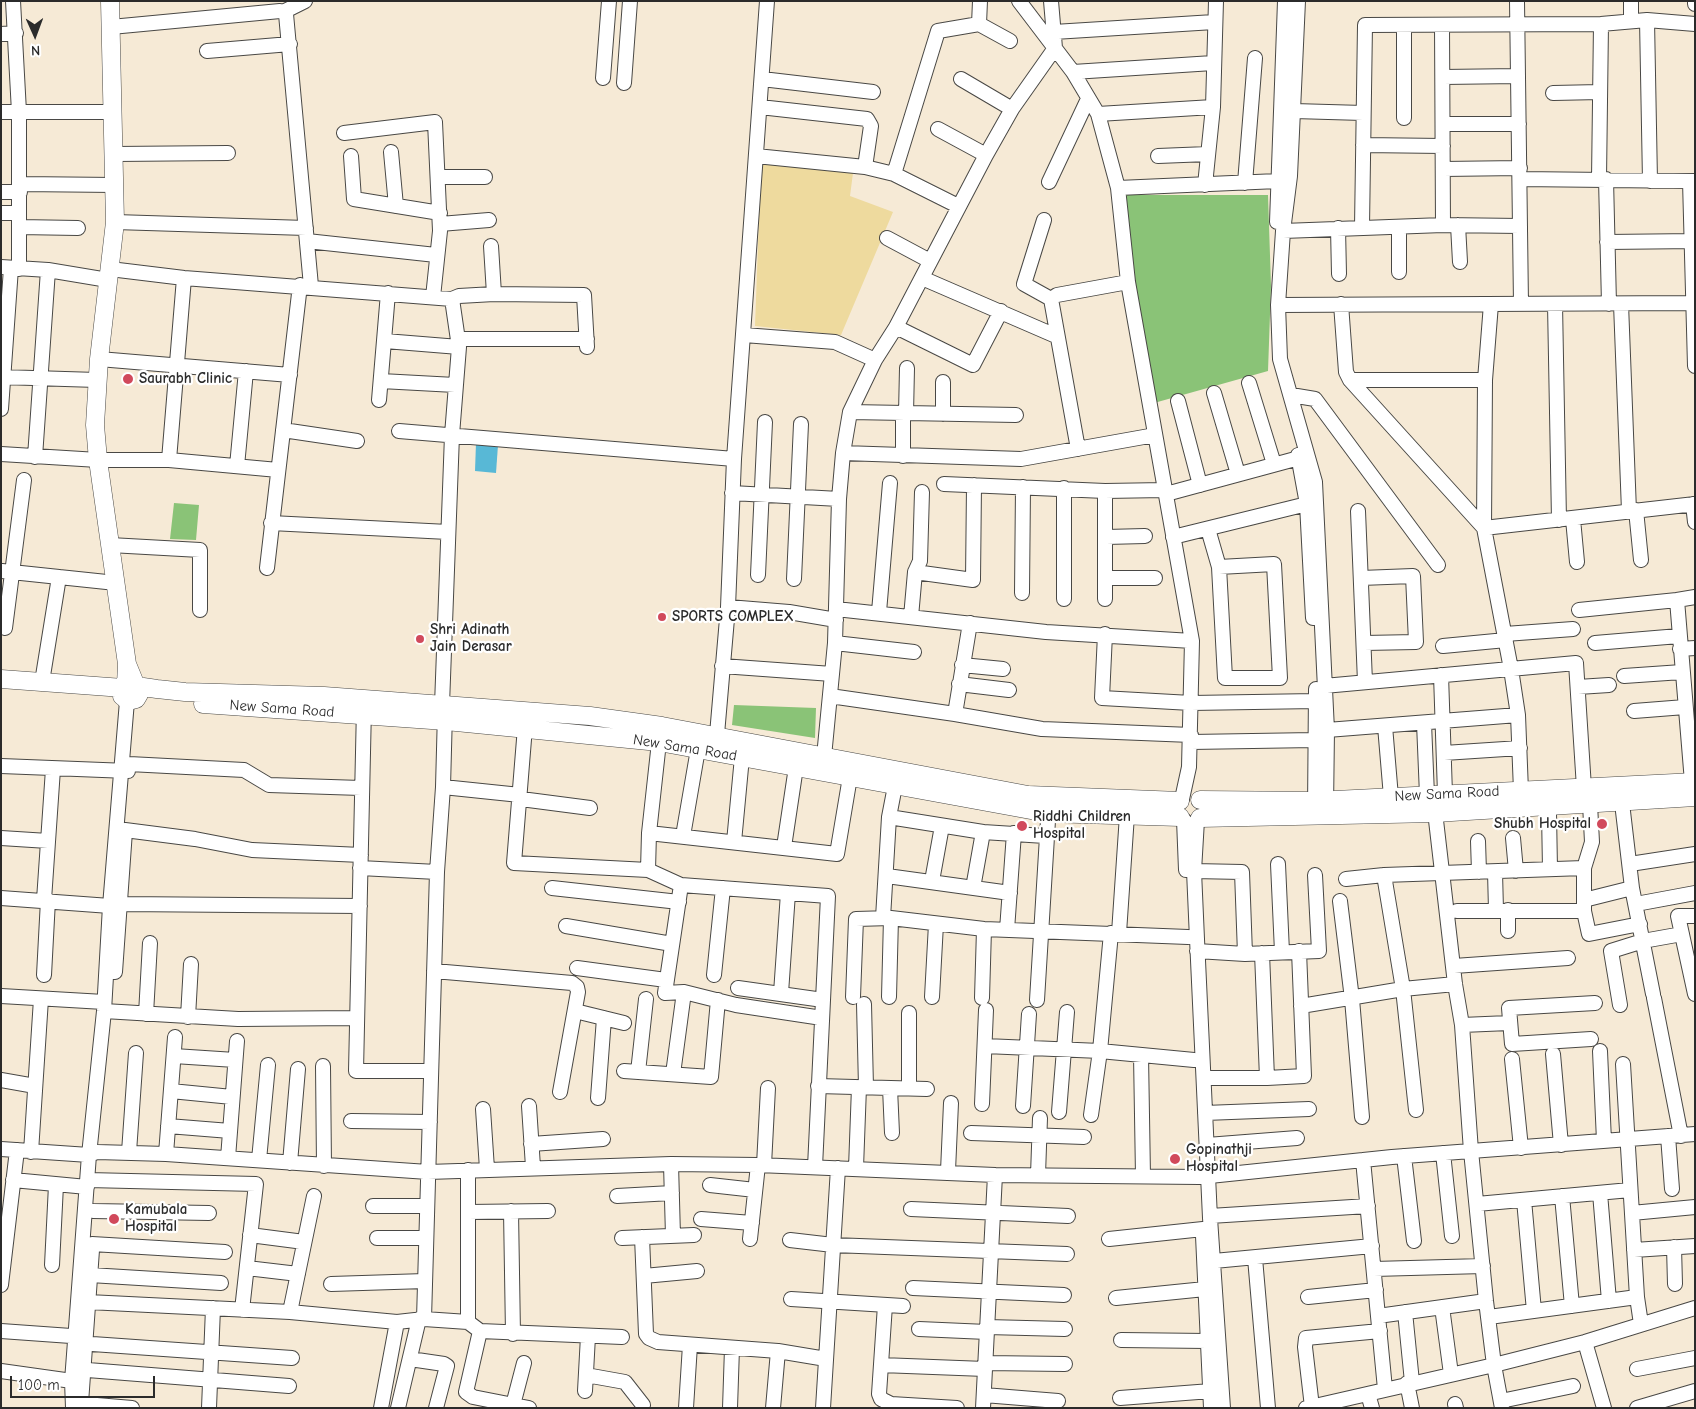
<!DOCTYPE html>
<style>
body{margin:0}
#map{position:relative;width:1696px;height:1409px;overflow:hidden;background:#f6ead6;font-family:"Comic Neue",sans-serif}
canvas{display:block}
.frame{position:absolute;inset:0;border:2px solid #2b2b2b;pointer-events:none}
.north{position:absolute;left:10px;top:10px;width:50px;height:50px;-webkit-text-stroke:4px #fff;paint-order:stroke;rotate:178deg;font-size:14px;font-weight:700;line-height:20px;text-align:center;color:#2b2b2b}
.north::after{content:'';display:block;margin:auto;width:18px;height:22px;background:#2b2b2b;clip-path:polygon(50% 0,100% 100%,50% 72%,0 100%)}
.scale{position:absolute;left:10px;top:1376px;width:145px;height:22px;box-sizing:border-box;border:2px solid #2b2b2b;border-top:0;padding-left:6px;font-size:15px;line-height:18px;white-space:nowrap;color:#2b2b2b;-webkit-text-stroke:4px #fff;paint-order:stroke}
</style>
<div id="map">
<canvas width="1696" height="1409"></canvas>
<div class="frame"></div>
<div class="north">N</div>
<div class="scale">100 m</div>
</div>
<script>
const context = document.querySelector('canvas').getContext('2d');
context.lineJoin = 'round';
function fillPath(path, color) { context.fillStyle = color; context.fill(path, 'evenodd'); }
const poly = rows => new Path2D(rows.map(r => 'M' + r).join(''));
function strokePath(path, color, width, dash) { context.strokeStyle = color; context.lineWidth = width; context.lineCap = dash ? 'butt' : 'round'; context.setLineDash(dash || []); context.stroke(path); }
function write(font, color, halo, rows, align = 'center') {
  context.font = font + ' "Comic Neue",sans-serif'; context.lineWidth = 4.5; context.setLineDash([]); context.textBaseline = 'middle'; context.strokeStyle = halo; context.fillStyle = color; for (const [text, x, y, turn = 0] of rows) {
    context.save(); context.translate(x, y); context.rotate((+turn || 0) * Math.PI / 180); context.textAlign = isNaN(turn) ? turn : align; if (halo) context.strokeText(text, 0, 0); context.fillText(text, 0, 0); context.restore();
  }
}
fillPath(poly([
 [1124,195,1268,195,1271,286,1268,371,1154,403,1136,299],
 [174,503,199,505,196,540,170,539],
 [734,705,816,708,815,738,732,725]
]), '#8ac377');
fillPath(poly([
 [761,163,853,173,850,196,893,212,841,335,755,326]
]), '#eeda9e');
fillPath(poly([
 [476,443,498,445,496,473,475,471]
]), '#58b8d6');
const minor = poly([
 [13,1,19,112,19,269],
 [1019,1,1073,72,1098,114,1118,188,1128,282,1192,641,1189,767,1182,799],
 [1298,1,1290,176,1283,231,1278,305,1280,359,1315,482,1327,730,1326,809],
 [1517,1,1521,304],
 [1631,1,1631,20],
 [1695,1,1695,4],
 [283,12,305,1],
 [1647,20,1650,181],
 [979,24,1010,41],
 [1404,25,1404,118],
 [1442,25,1443,225],
 [111,27,280,11,286,14,311,286],
 [1054,32,1214,22],
 [1,34,16,33],
 [207,51,290,44],
 [1073,72,1213,63],
 [1443,77,1518,76],
 [603,78,609,1],
 [762,79,873,92],
 [961,79,1012,109],
 [624,83,630,1],
 [1553,93,1600,92],
 [760,107,867,119,871,126,865,167],
 [1294,111,1363,113],
 [1,112,113,112],
 [1098,114,1213,107],
 [1443,124,1519,124],
 [938,129,986,155],
 [344,133,435,122,440,231,433,297],
 [1363,145,1443,146],
 [391,152,396,206],
 [115,154,228,153],
 [351,156,354,199,440,213],
 [756,156,865,167,894,174,958,206],
 [1158,156,1208,154],
 [1443,169,1520,168],
 [894,174,938,31,979,24,980,1],
 [438,177,485,177],
 [1520,179,1695,181],
 [1599,179,1601,24],
 [1606,179,1609,304],
 [1690,181,1695,366],
 [1049,182,1088,99],
 [1245,183,1255,58],
 [20,184,115,185],
 [1205,185,1213,107,1216,1],
 [1118,188,1278,181],
 [1,192,20,192],
 [1,213,19,213],
 [1044,220,1024,284,1051,299],
 [115,222,306,228],
 [1277,222,1285,1],
 [440,224,489,220],
 [1458,225,1460,262],
 [19,227,78,228],
 [1362,227,1365,25,1601,24,1647,20,1695,24],
 [1399,227,1399,272],
 [1338,228,1339,274],
 [1283,231,1443,225,1520,226],
 [887,238,930,261],
 [307,241,436,255],
 [1607,242,1695,241],
 [491,246,494,294],
 [1,267,48,270,108,280],
 [110,269,184,278,452,299,459,296,494,294,584,295,587,347],
 [922,278,1056,336],
 [1341,304,1346,372,1350,380,1484,528,1695,504],
 [1491,304,1485,380,1484,528,1511,669,1518,715,1521,791],
 [1555,304,1559,520],
 [1621,304,1629,511],
 [1278,305,1695,303],
 [896,327,973,365,1001,311],
 [744,335,835,342,875,360],
 [458,339,587,339],
 [385,341,459,347],
 [99,359,290,375],
 [1,377,97,380],
 [1350,380,1485,380],
 [381,381,455,385],
 [1249,383,1274,464],
 [1214,393,1238,474],
 [1291,395,1315,399,1438,565],
 [379,400,388,293],
 [1178,401,1200,485],
 [1,409,11,268],
 [850,412,1016,415],
 [906,414,907,368],
 [943,414,943,382],
 [283,430,357,441],
 [399,431,734,459],
 [1078,449,1051,299,1057,295,1128,282],
 [843,453,1021,459,1155,435],
 [1,454,98,460,169,460,278,470],
 [1298,455,1307,504,1313,618],
 [903,456,903,414],
 [35,457,48,270],
 [169,460,184,278],
 [237,466,246,371],
 [944,484,1105,491,1164,490],
 [1064,488,1064,599],
 [1105,491,1105,599],
 [732,493,839,499],
 [1166,494,1299,458],
 [1693,504,1695,522],
 [1636,510,1641,560],
 [1358,511,1365,682],
 [1573,519,1577,562],
 [271,523,448,532],
 [1208,529,1219,567,1225,678,1280,678,1274,564,1219,567],
 [1106,537,1145,536],
 [1173,537,1307,504],
 [110,545,200,550,200,610],
 [267,568,300,285],
 [2,571,116,583],
 [915,572,973,580,974,485],
 [758,575,765,422],
 [1105,578,1155,578],
 [1361,578,1413,576,1416,642,1364,643],
 [794,579,801,424],
 [1022,593,1023,487],
 [728,607,789,612,836,620],
 [836,609,1046,632,1192,641],
 [1579,610,1677,600],
 [879,612,890,483],
 [911,617,915,572,920,561,922,492],
 [970,623,955,714,1042,729,1191,735],
 [5,628,24,480],
 [1105,634,1102,698,1191,703,1316,701],
 [1505,634,1573,629],
 [835,643,914,652],
 [1595,643,1679,636],
 [1443,646,1506,640],
 [1680,649,1695,648],
 [962,665,1003,669],
 [722,666,832,674],
 [1441,675,1445,794],
 [1624,676,1682,672],
 [42,682,59,577],
 [959,684,1009,690],
 [1324,686,1576,663,1584,788],
 [1578,687,1609,685],
 [830,696,955,714],
 [442,705,452,435,459,347,452,299],
 [364,707,356,1071,431,1071],
 [1634,711,1685,707],
 [1424,723,1427,795],
 [1385,726,1391,797],
 [525,727,514,863,648,870],
 [1327,730,1518,715],
 [659,742,649,833,648,870,681,885,828,896,815,1167],
 [1191,742,1314,740],
 [716,746,728,607,734,459,767,1],
 [1444,753,1520,748],
 [129,764,244,770,269,785,361,788],
 [1,766,128,771],
 [823,767,835,643,839,499,843,453,850,412,875,360,896,327,986,155,1012,109,1055,48,1051,1],
 [1692,782,1677,600,1695,597],
 [443,787,520,795],
 [521,799,590,808],
 [1434,803,1455,984,1462,1025,1471,1151,1486,1301,1494,1365,1502,1408],
 [1622,803,1632,888,1653,994],
 [1590,804,1592,842,1584,868,1584,911,1589,934,1640,924],
 [1315,810,1316,689],
 [1549,813,1550,869],
 [889,817,983,832,1045,836],
 [1184,820,1186,870],
 [1197,820,1194,871,1197,939,1210,1218,1223,1408],
 [125,830,195,839,252,850,361,855],
 [649,833,837,854,850,777],
 [683,836,698,749],
 [1,838,48,841],
 [1513,838,1516,871],
 [1478,841,1479,872],
 [734,842,742,757],
 [784,847,796,767],
 [1278,864,1282,952],
 [1630,864,1695,854],
 [360,868,437,872],
 [1194,871,1242,872,1245,954],
 [1495,872,1496,910],
 [1384,875,1403,989,1416,1110],
 [887,876,1010,893],
 [1346,879,1384,875,1584,868],
 [932,881,942,826],
 [681,885,665,993,684,992,736,1005,822,1018],
 [552,888,679,902],
 [973,888,983,832],
 [1,898,110,906,121,904,360,906],
 [44,900,53,769],
 [1584,900,1632,888],
 [1340,901,1352,999,1362,1117],
 [1636,904,1695,893],
 [1508,910,1508,931],
 [1457,911,1584,911],
 [1695,916,1678,916,1695,994],
 [883,918,889,817,895,786],
 [566,926,672,944],
 [1007,930,1014,833],
 [1119,933,1127,815],
 [1197,951,1245,954,1319,951,1315,875],
 [1262,953,1267,1078],
 [1454,966,1568,958],
 [577,968,666,980],
 [434,971,572,983,577,987,578,992,560,1092],
 [115,972,125,831],
 [44,975,48,900],
 [714,975,723,888],
 [738,988,823,1000],
 [781,993,788,893],
 [1,996,104,1002],
 [853,997,856,919,891,918,984,929,1188,937],
 [889,997,891,918],
 [932,997,936,924],
 [982,998,984,929],
 [1654,998,1681,1136],
 [1037,1000,1049,804],
 [864,1004,866,1087],
 [1620,1005,1611,951,1643,941,1682,934],
 [1301,1006,1403,989,1455,984],
 [104,1011,238,1019,356,1018],
 [575,1011,624,1023],
 [909,1013,909,1088],
 [146,1014,150,943],
 [188,1017,191,964],
 [1462,1025,1509,1023],
 [1591,1039,1512,1044,1509,1008,1595,1003],
 [985,1046,1100,1051,1194,1060],
 [1600,1051,1604,1141],
 [1553,1054,1561,1145],
 [1141,1055,1143,1176],
 [174,1056,235,1060],
 [1512,1059,1521,1148],
 [1623,1064,1637,1297,1641,1324],
 [323,1066,324,1166],
 [624,1071,711,1077,718,1000],
 [638,1072,646,999],
 [673,1074,684,992],
 [1204,1078,1267,1078,1304,1076,1299,951],
 [1,1080,35,1086],
 [818,1086,927,1089],
 [890,1088,892,1133],
 [171,1091,232,1097],
 [598,1098,604,1018],
 [982,1104,986,1010],
 [529,1106,533,1167],
 [1023,1106,1029,1014],
 [483,1109,487,1169],
 [1059,1112,1067,1012],
 [1205,1113,1309,1109],
 [1091,1115,1100,1051,1111,933],
 [351,1121,430,1122],
 [168,1126,230,1131],
 [971,1133,1084,1137],
 [1668,1136,1672,1189],
 [531,1144,603,1139],
 [1207,1145,1297,1138],
 [1,1149,89,1155,97,1152,166,1154,428,1172,671,1164,758,1165,995,1175,1200,1177,1392,1157,1695,1134],
 [31,1152,41,999],
 [129,1152,136,1053],
 [1443,1153,1452,1236],
 [166,1154,175,1037],
 [1404,1156,1414,1241],
 [228,1158,237,1041],
 [259,1160,268,1065],
 [1363,1160,1385,1389],
 [290,1163,298,1069],
 [671,1164,673,1236],
 [764,1165,768,1088],
 [856,1168,859,1087],
 [468,1170,468,1322],
 [948,1171,951,1103],
 [1038,1175,1040,1118],
 [13,1180,87,1187],
 [88,1180,256,1184,242,1310],
 [710,1185,755,1190],
 [1600,1193,1609,1301],
 [617,1196,672,1193],
 [1562,1196,1572,1306],
 [1524,1200,1534,1311],
 [1477,1204,1630,1190],
 [373,1206,427,1206],
 [911,1209,1068,1216],
 [93,1211,209,1213],
 [511,1211,513,1334],
 [468,1212,548,1211],
 [1632,1213,1695,1207],
 [1210,1216,1368,1206],
 [701,1219,752,1223],
 [250,1235,304,1242],
 [1203,1236,1211,1408],
 [642,1237,646,1334,649,1338,658,1342,778,1351,826,1359],
 [377,1238,426,1238],
 [622,1238,694,1235],
 [750,1239,758,1165],
 [1109,1239,1203,1229],
 [790,1240,833,1245,1067,1254],
 [92,1244,225,1252],
 [1674,1247,1675,1284],
 [1634,1250,1695,1246],
 [1255,1258,1268,1408],
 [1214,1261,1372,1246],
 [52,1265,56,1185],
 [247,1268,298,1274],
 [1374,1269,1483,1266],
 [90,1275,221,1283],
 [644,1276,697,1271],
 [331,1284,425,1281],
 [1,1285,17,1150],
 [913,1288,1064,1295],
 [1308,1297,1376,1290],
 [1116,1298,1205,1289],
 [791,1299,903,1306],
 [88,1302,290,1312,397,1322,424,1319,468,1322,480,1331,622,1337],
 [885,1305,879,1394,881,1399,891,1404,957,1408],
 [1442,1307,1451,1374],
 [290,1312,314,1196],
 [1405,1312,1412,1382],
 [1378,1316,1486,1301],
 [1489,1317,1637,1297],
 [424,1319,437,872,443,787,445,712],
 [987,1327,1065,1329],
 [919,1329,987,1332],
 [1,1331,85,1337],
 [480,1331,466,1392,473,1397,529,1408],
 [1121,1340,1207,1341],
 [1585,1342,1604,1408],
 [78,1343,292,1358],
 [410,1359,444,1364,447,1366,436,1408],
 [985,1363,1065,1364],
 [881,1365,985,1369],
 [75,1369,289,1386],
 [1637,1369,1695,1358],
 [1,1371,72,1381],
 [586,1375,625,1382,643,1405],
 [1407,1383,1412,1408],
 [585,1391,588,1336],
 [1368,1394,1372,1408],
 [984,1395,1058,1401],
 [1120,1398,1211,1391],
 [1501,1401,1573,1386],
 [73,1403,132,1408],
 [81,1403,92,1250],
 [1455,1404,1456,1408],
 [513,1405,524,1363],
 [1312,1407,1305,1347,1306,1338,1380,1331],
 [73,1408,72,1381,89,1155,104,1011,110,906,127,701],
 [209,1408,213,1308],
 [381,1408,397,1322],
 [398,1408,419,1319],
 [686,1408,690,1345],
 [730,1408,732,1348],
 [773,1408,778,1351],
 [823,1408,838,1168],
 [983,1408,995,1175],
 [1306,1408,1494,1365,1585,1342,1695,1308],
 [1637,1408,1695,1391]
]);
const major = poly([
 [110,1,115,222,99,359,95,425,98,460,127,664],
 [1,679,123,688],
 [126,685,127,664,136,686,138,689,139,694,136,699,128,701,122,696,122,690,126,685,131,684,136,686,157,689,185,692,324,696,590,716,662,726,1028,795,1180,801],
 [203,704,446,721,659,742,1047,813,1180,817],
 [1200,800,1315,801,1695,782],
 [1200,818,1435,813,1695,797]
]);
strokePath(minor, '#494845', 16);
strokePath(major, '#494845', 19);
strokePath(minor, '#fff', 14);
strokePath(major, '#fff', 18);
for (const [x, y, r, color] of [
 [128,379,6,"#d1495b"],
 [662,617,5,"#d1495b"],
 [420,639,5,"#d1495b"],
 [1602,824,6,"#d1495b"],
 [1022,826,6,"#d1495b"],
 [1175,1159,6,"#d1495b"],
 [114,1219,6,"#d1495b"]
]) { const dot = new Path2D(); dot.arc(x, y, r, 0, 2 * Math.PI); context.fillStyle = color; context.fill(dot); strokePath(dot, '#fff', 2); }
write('bold 15px', '#2b2b2b', '#fff', [
 ["Saurabh Clinic",139,379],
 ["SPORTS COMPLEX",672,617],
 ["Shri Adinath",430,630],
 ["Jain Derasar",430,647],
 ["Riddhi Children",1033,817],
 ["Hospital",1033,834],
 ["Shubh Hospital",1591,824,"right"],
 ["Gopinathji",1186,1150],
 ["Hospital",1186,1167],
 ["Kamubala",125,1210],
 ["Hospital",125,1227]
], 'left');
write('15px', '#2b2b2b', '#fff', [
 ["New Sama Road",282,709,4],
 ["New Sama Road",685,748,9],
 ["New Sama Road",1447,794,-3]
]);
</script>
